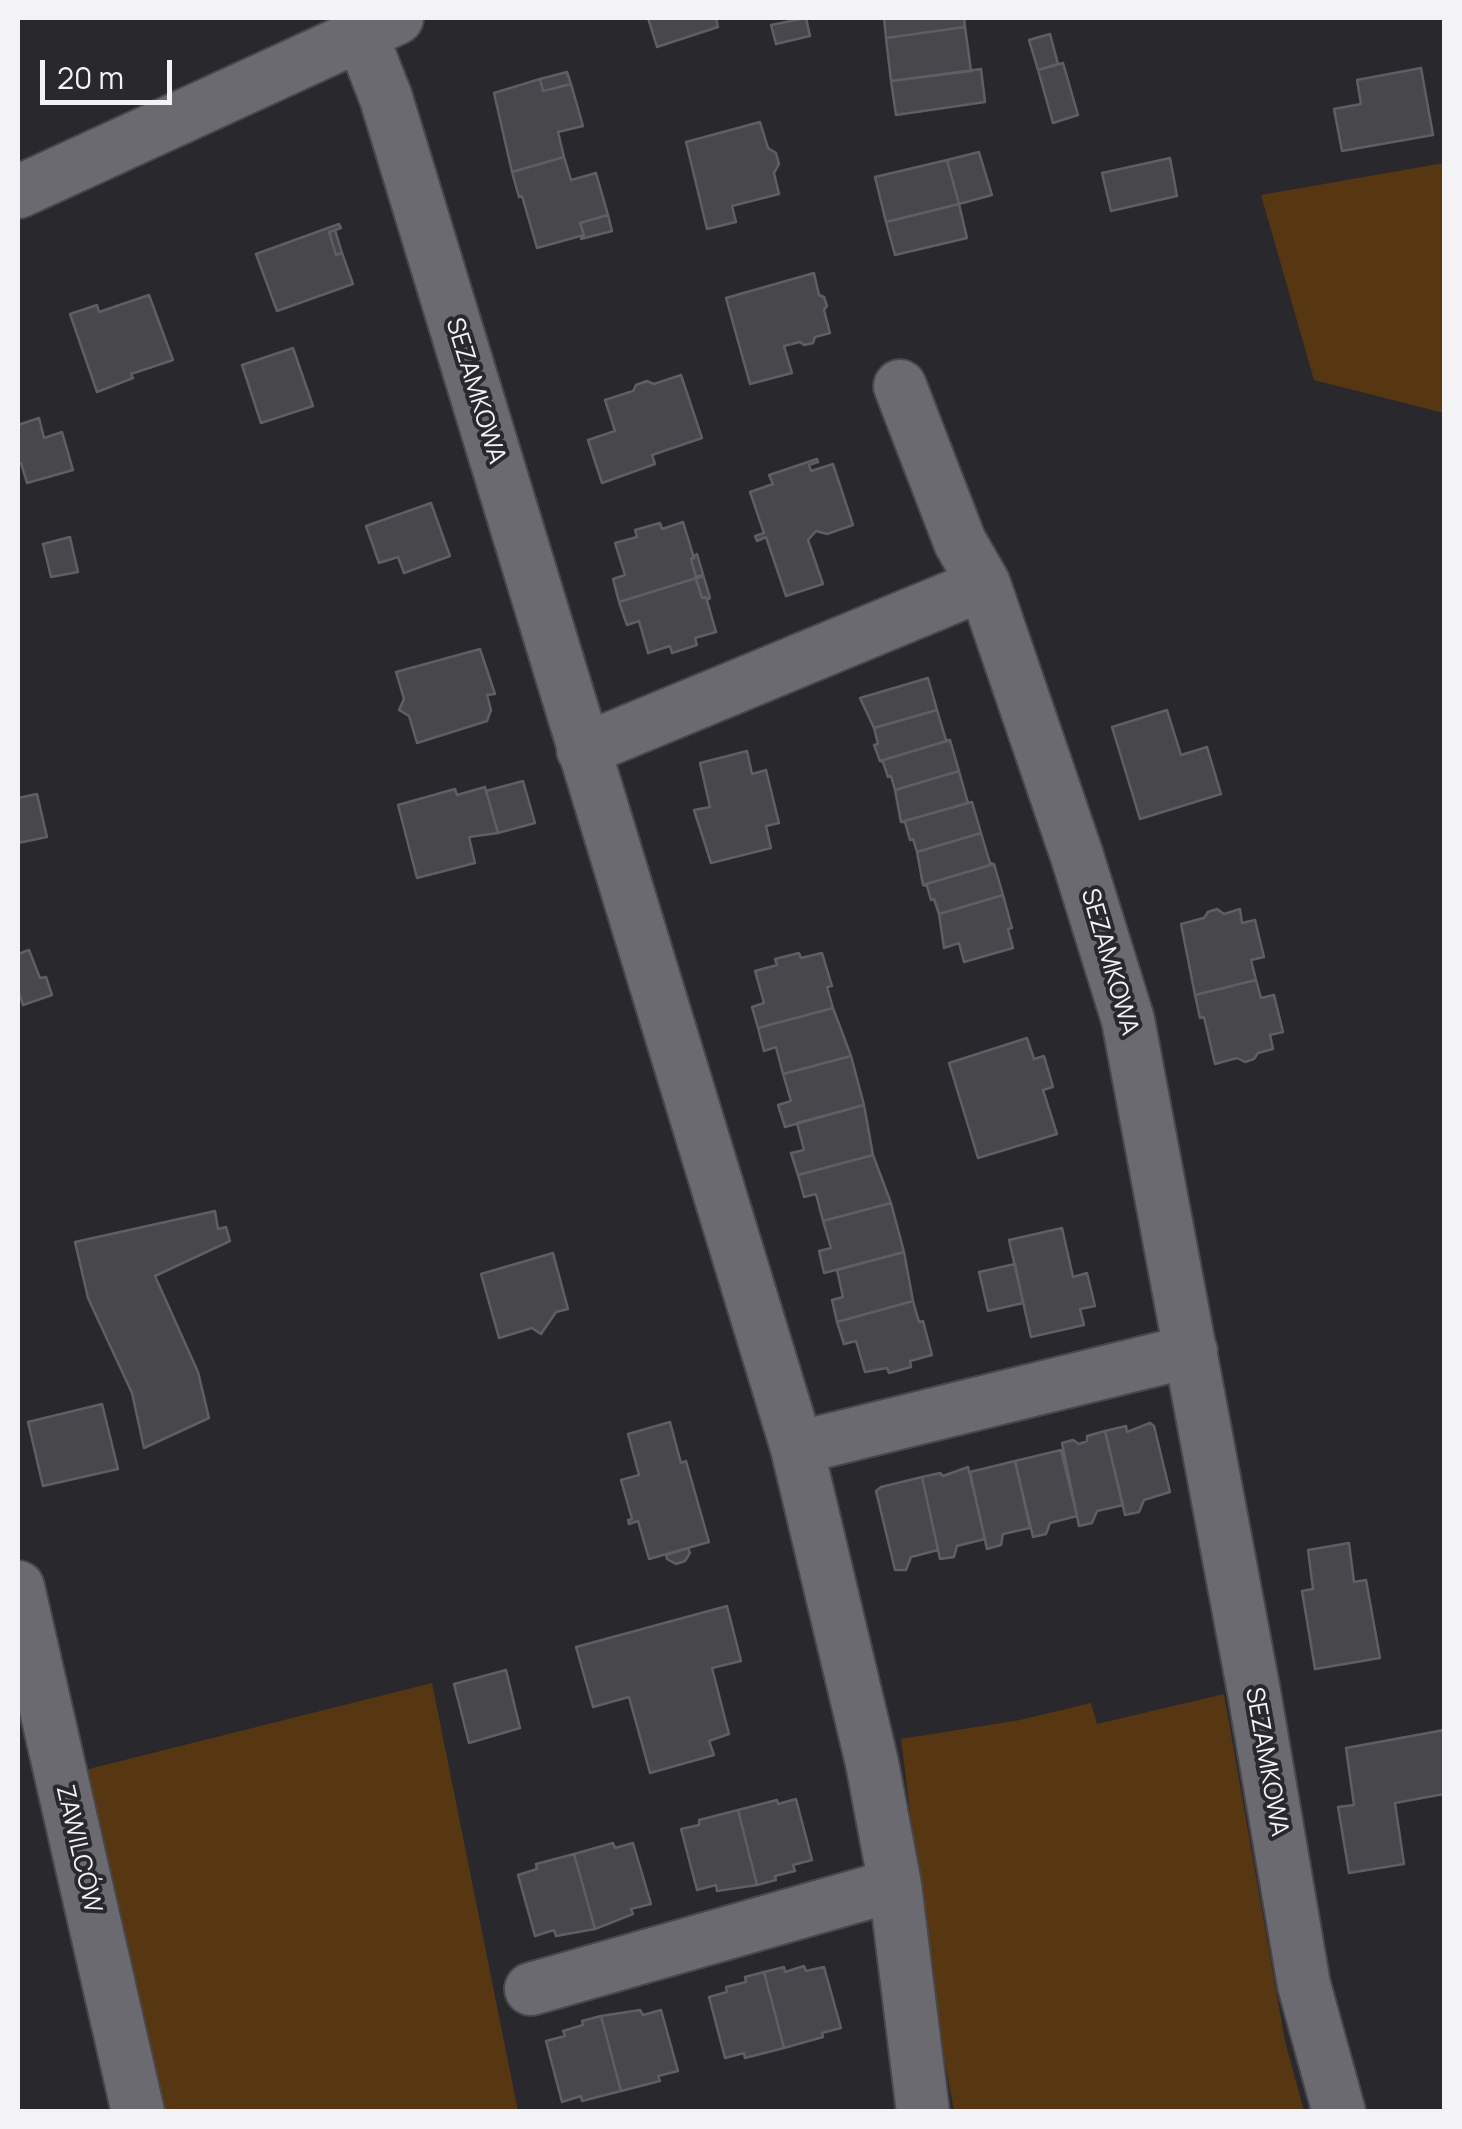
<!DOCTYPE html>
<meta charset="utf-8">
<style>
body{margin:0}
#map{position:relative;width:1462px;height:2129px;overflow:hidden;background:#29282d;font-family:Manrope,sans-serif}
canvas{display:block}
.frame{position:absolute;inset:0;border:20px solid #f3f2f5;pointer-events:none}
.scale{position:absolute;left:40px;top:60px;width:132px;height:45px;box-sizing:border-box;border:5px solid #f3f2f5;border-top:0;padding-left:12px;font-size:30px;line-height:35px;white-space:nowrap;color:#f3f2f5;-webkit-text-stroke:8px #29282d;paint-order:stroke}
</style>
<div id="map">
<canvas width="1462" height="2129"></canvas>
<div class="frame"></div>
<div class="scale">20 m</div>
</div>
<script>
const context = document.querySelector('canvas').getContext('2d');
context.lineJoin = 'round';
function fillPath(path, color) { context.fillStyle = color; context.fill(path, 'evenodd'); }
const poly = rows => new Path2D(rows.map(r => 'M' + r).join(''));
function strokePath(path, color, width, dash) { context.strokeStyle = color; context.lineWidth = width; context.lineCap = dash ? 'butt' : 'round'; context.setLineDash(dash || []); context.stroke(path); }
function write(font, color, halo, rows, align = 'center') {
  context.font = font + ' Manrope,sans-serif'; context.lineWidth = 8; context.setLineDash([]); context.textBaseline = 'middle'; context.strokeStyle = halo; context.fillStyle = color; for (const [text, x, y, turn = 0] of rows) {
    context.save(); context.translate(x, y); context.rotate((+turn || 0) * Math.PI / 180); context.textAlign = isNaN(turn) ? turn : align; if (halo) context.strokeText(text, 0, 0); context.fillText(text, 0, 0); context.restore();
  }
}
fillPath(poly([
 [1444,163,1444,413,1314,380,1261,195],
 [432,1683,518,2111,140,2111,65,1775],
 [1224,1694,1285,2041,1304,2111,954,2111,933,1996,901,1739,1020,1720,1091,1703,1097,1724]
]), '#573712');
const building = poly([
 [648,18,716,18,718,27,657,47,648,18],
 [806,18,810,36,776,44,771,25,806,18],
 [884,18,964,18,965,27,886,38,884,18],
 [965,27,971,71,891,81,886,38,965,27],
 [1050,34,1058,64,1038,70,1029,40,1050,34],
 [1063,63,1078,115,1053,123,1038,70,1063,63],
 [1421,68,1433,135,1342,151,1334,109,1361,104,1357,80,1421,68],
 [981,69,985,102,896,115,891,81,981,69],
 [567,72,571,84,543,91,540,79,567,72],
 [540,79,543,91,571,84,583,126,558,132,564,157,512,172,494,93,540,79],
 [760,122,768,148,776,153,779,164,774,173,779,194,732,206,736,222,707,229,686,142,760,122],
 [979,152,992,195,959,204,947,160,979,152],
 [564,157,571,180,596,173,608,215,580,223,584,235,537,248,522,196,519,197,512,172,564,157],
 [1170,158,1177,196,1111,211,1102,173,1170,158],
 [947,160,959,204,886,222,875,177,947,160],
 [959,204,967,238,895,255,886,222,959,204],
 [608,215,612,231,581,239,584,235,580,223,608,215],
 [339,224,341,228,329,232,336,255,342,253,353,284,277,311,256,254,339,224],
 [335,230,342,253,336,255,329,232,335,230],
 [814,273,819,295,824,297,827,306,824,310,830,333,815,337,813,343,804,345,800,342,784,346,792,373,750,384,726,298,814,273],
 [149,295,173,360,131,374,133,378,97,392,70,314,97,305,99,312,149,295],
 [293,348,313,406,261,423,242,365,293,348],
 [681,375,702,438,652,455,655,464,602,483,588,440,615,431,605,400,633,391,636,385,647,381,654,384,681,375],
 [39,418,44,438,62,432,73,470,27,483,21,463,18,465,18,425,39,418],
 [817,459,818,462,809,465,811,471,833,464,853,525,827,534,816,531,808,540,823,584,786,596,766,537,757,541,755,536,764,533,750,492,773,484,769,475,817,459],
 [431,503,450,556,404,573,398,557,379,563,366,526,431,503],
 [683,522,694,558,691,559,696,577,703,576,619,602,613,579,625,575,615,543,637,537,635,530,660,523,662,529,683,522],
 [70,537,78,572,51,577,43,544,70,537],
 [697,554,710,598,707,600,706,597,702,598,696,579,703,575,696,577,691,559,697,554],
 [703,576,696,579,702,598,706,597,716,632,695,638,697,645,672,653,670,646,648,653,639,621,627,625,619,602,703,576],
 [480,649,495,694,487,695,491,710,487,721,417,743,409,716,399,710,404,699,396,672,480,649],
 [928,678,937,710,874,728,860,698,928,678],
 [937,710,946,740,950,740,880,761,874,745,878,744,874,728,937,710],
 [1167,710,1181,755,1207,747,1221,794,1140,819,1112,727,1167,710],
 [950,740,959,771,895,790,891,776,888,777,883,762,880,761,950,740],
 [747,751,752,774,766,770,779,823,766,826,771,848,711,863,694,810,710,807,700,763,747,751],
 [959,771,968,803,901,822,895,790,959,771],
 [523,781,535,823,498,833,486,791,523,781],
 [485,787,498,833,469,837,475,863,417,878,398,805,455,789,457,795,485,787],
 [37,794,47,837,18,843,18,798,37,794],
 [972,802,981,833,917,852,913,839,910,840,905,822,901,822,972,802],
 [981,833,990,863,994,864,923,885,917,852,981,833],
 [994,864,1003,895,939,914,934,899,931,900,927,886,923,885,994,864],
 [1003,895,1012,928,1008,929,1013,948,964,962,959,943,944,948,939,914,1003,895],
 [1217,909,1224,914,1240,909,1242,923,1255,920,1264,957,1251,960,1256,980,1195,995,1181,924,1204,918,1208,912,1217,909],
 [29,950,40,978,46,977,52,995,23,1005,18,989,18,954,29,950],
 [799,953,801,958,822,953,832,986,827,987,833,1008,758,1028,752,1007,764,1003,755,971,777,965,775,959,799,953],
 [1256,980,1261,998,1274,995,1283,1032,1270,1035,1273,1049,1258,1053,1254,1059,1245,1062,1237,1058,1215,1064,1204,1017,1200,1018,1195,995,1256,980],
 [833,1008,851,1056,783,1074,776,1047,764,1051,758,1028,833,1008],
 [1027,1038,1034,1059,1044,1056,1053,1087,1043,1090,1057,1134,978,1158,949,1063,1027,1038],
 [851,1056,864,1105,785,1127,778,1105,791,1101,783,1074,851,1056],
 [864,1105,873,1155,798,1175,791,1153,804,1150,797,1123,864,1105],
 [873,1155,891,1203,823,1221,816,1194,804,1197,798,1175,873,1155],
 [891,1203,904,1252,824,1273,819,1251,831,1248,823,1221,891,1203],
 [215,1211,218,1229,226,1227,230,1241,155,1276,198,1372,209,1418,144,1448,132,1393,88,1298,75,1242,215,1211],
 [1062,1228,1073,1277,1087,1273,1095,1306,1080,1309,1084,1325,1031,1337,1009,1240,1062,1228],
 [904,1252,913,1301,837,1322,832,1300,843,1297,837,1270,904,1252],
 [553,1253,568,1309,556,1312,541,1334,532,1328,499,1338,481,1274,553,1253],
 [1015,1264,1023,1303,988,1311,979,1272,1015,1264],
 [913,1301,919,1322,923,1321,932,1355,910,1361,911,1367,889,1373,887,1368,865,1372,856,1341,844,1344,837,1322,913,1301],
 [102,1404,118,1469,43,1486,28,1422,102,1404],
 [670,1422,681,1463,686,1461,709,1542,649,1559,638,1521,629,1524,628,1520,632,1519,621,1480,639,1475,628,1434,670,1422],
 [1150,1423,1154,1426,1170,1492,1144,1500,1139,1512,1125,1515,1105,1431,1126,1426,1127,1432,1150,1423],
 [1105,1431,1123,1505,1097,1511,1092,1523,1079,1526,1062,1443,1073,1440,1079,1444,1087,1441,1087,1436,1105,1431],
 [1061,1450,1077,1516,1050,1523,1046,1534,1033,1537,1015,1461,1061,1450],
 [1015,1461,1030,1528,1003,1534,1001,1545,987,1549,970,1472,1015,1461],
 [968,1467,985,1539,957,1546,954,1557,940,1559,922,1477,940,1473,943,1476,968,1467],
 [922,1477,938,1550,911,1557,906,1570,895,1570,876,1491,881,1487,922,1477],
 [1349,1543,1354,1582,1366,1580,1380,1658,1315,1669,1302,1591,1313,1589,1308,1550,1349,1543],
 [688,1548,690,1553,685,1561,676,1564,667,1559,666,1555,688,1548],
 [727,1606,741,1661,712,1668,729,1734,709,1741,714,1755,650,1773,629,1697,593,1707,576,1647,727,1606],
 [506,1670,520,1728,469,1743,454,1684,506,1670],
 [1444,1730,1444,1794,1395,1803,1404,1864,1349,1873,1338,1807,1354,1805,1346,1748,1444,1730],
 [796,1799,812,1860,793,1865,795,1871,775,1876,776,1880,757,1885,738,1810,777,1800,778,1804,796,1799],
 [738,1810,757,1885,717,1891,716,1885,697,1890,681,1829,699,1825,699,1820,738,1810],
 [613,1843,615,1848,633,1843,651,1904,631,1909,633,1914,595,1929,574,1854,613,1843],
 [574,1854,595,1929,556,1936,554,1930,535,1936,518,1875,537,1869,536,1864,574,1854],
 [804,1966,806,1971,824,1967,841,2028,822,2033,823,2037,784,2048,764,1972,784,1967,785,1972,804,1966],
 [764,1972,784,2048,745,2058,744,2053,725,2058,709,1997,727,1992,726,1987,746,1982,745,1977,764,1972],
 [640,2010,643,2015,661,2010,678,2071,658,2076,660,2081,621,2091,601,2016,640,2010],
 [601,2016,621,2091,582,2101,581,2096,562,2102,546,2041,565,2036,563,2031,583,2025,582,2021,601,2016]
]);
fillPath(building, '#48474c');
strokePath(building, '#605e64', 2.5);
const minor = poly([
 [361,34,386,98,797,1448,872,1763,895,1885,923,2112],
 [18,192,397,18],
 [900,386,960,542,984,584,1077,856,1128,1020,1254,1692,1304,1985,1339,2112],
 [583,750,984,584],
 [797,1448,1191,1351],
 [18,1587,138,2112],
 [531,1989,895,1885]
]);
strokePath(minor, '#48474b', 56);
strokePath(minor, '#6b6a70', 52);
write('25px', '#f3f2f5', '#29282d', [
 ["SEZAMKOWA",475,391,73],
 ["SEZAMKOWA",1109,962,74],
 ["SEZAMKOWA",1266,1762,80],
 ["ZAWILCÓW",78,1849,77]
]);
</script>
